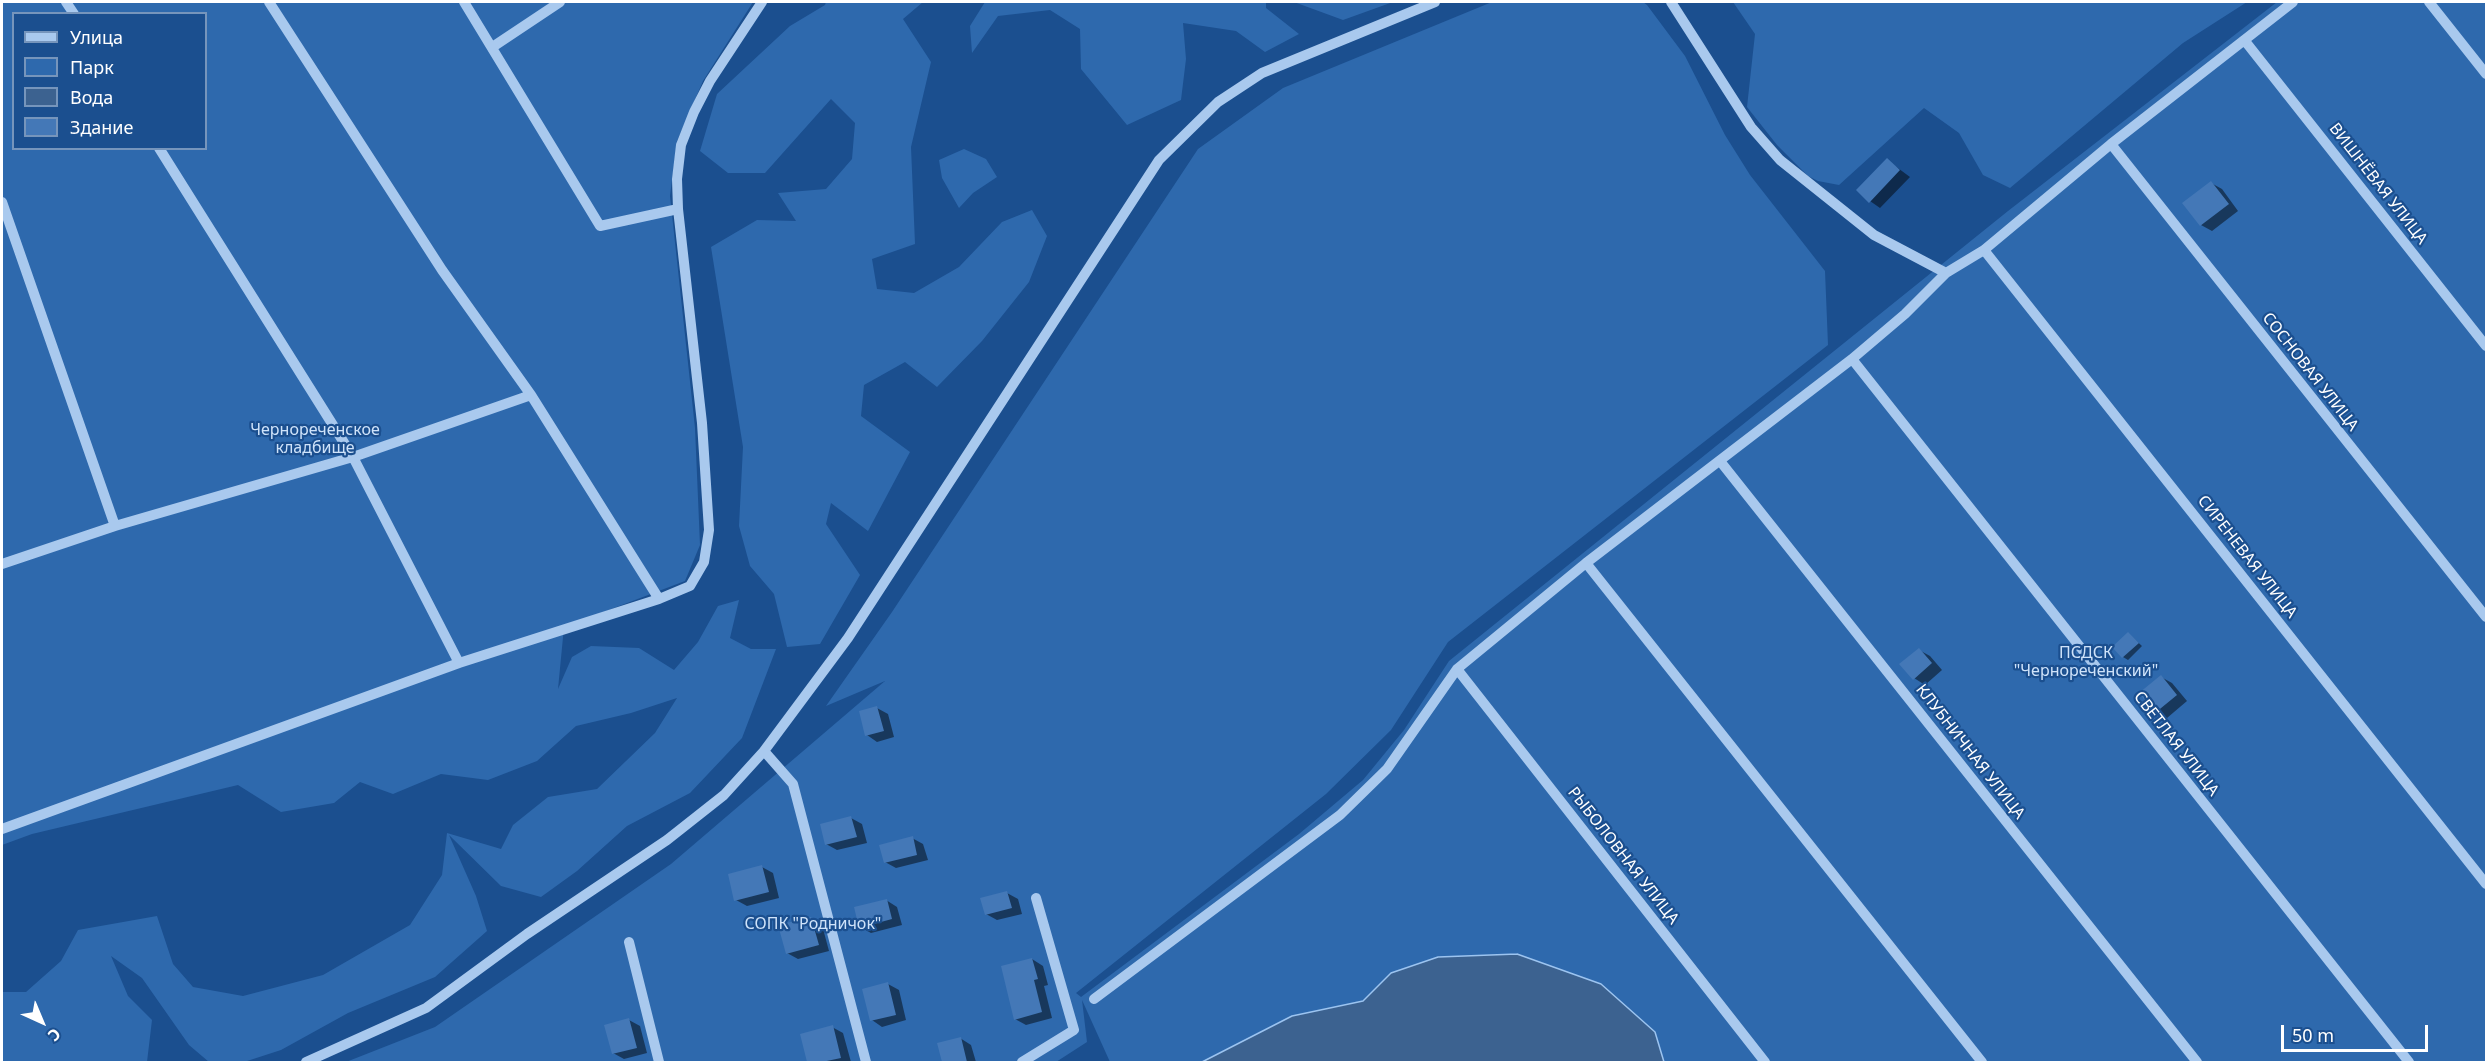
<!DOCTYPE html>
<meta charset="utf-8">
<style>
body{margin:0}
#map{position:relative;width:2488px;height:1064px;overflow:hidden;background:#1b4f8f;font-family:"Noto Sans",sans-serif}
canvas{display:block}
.frame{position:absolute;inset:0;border:3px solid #fff;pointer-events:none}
.legend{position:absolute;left:12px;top:12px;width:195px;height:138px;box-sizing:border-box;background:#1b4f8f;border:2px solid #7695bc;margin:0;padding:8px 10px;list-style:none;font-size:18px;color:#fff}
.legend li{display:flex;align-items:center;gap:12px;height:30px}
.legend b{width:30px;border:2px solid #7695bc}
.north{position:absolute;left:12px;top:992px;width:60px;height:60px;-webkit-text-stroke:4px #1b4f8f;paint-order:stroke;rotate:136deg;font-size:16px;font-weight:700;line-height:24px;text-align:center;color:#fff}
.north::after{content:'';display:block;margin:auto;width:21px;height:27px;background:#fff;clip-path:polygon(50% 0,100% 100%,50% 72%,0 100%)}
.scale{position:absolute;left:2281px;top:1025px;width:147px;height:27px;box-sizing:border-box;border:3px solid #fff;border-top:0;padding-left:8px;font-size:18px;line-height:21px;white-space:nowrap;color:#fff;-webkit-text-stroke:4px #1b4f8f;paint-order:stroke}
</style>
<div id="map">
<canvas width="2488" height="1064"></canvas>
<div class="frame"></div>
<ul class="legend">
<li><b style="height:8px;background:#a9c9ee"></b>Улица</li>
<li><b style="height:16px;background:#2e69ad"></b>Парк</li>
<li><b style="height:16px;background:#3c6290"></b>Вода</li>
<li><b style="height:16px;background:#4478b7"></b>Здание</li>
</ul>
<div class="north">С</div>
<div class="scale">50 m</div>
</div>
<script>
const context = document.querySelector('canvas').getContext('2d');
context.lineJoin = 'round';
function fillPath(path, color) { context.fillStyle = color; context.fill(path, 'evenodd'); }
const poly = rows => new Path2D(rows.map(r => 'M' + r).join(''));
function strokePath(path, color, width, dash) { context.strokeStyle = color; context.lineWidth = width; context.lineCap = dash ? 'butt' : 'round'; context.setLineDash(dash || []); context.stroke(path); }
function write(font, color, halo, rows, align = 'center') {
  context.font = font + ' "Noto Sans",sans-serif'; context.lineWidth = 4.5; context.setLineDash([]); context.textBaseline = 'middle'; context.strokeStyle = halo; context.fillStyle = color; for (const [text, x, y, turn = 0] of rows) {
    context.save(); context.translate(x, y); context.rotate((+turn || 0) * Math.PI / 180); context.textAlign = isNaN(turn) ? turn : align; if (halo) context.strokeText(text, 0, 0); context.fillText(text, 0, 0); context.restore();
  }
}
fillPath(poly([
 [2,2,753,2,703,81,677,141,670,196,695,428,700,545,685,581,564,627,558,689,572,657,591,646,639,648,674,670,698,642,718,606,739,600,730,638,751,649,776,649,742,738,690,793,627,826,577,871,541,897,501,886,449,835,476,896,487,931,435,977,348,1013,281,1050,244,1062,209,1062,189,1045,142,978,111,956,128,996,152,1020,147,1062,2,1062,2,992,26,992,61,961,78,930,157,916,173,964,193,987,243,996,323,975,410,925,442,875,447,833,501,849,513,825,548,797,597,789,655,733,677,698,631,713,576,726,537,761,488,780,441,774,393,794,360,782,334,803,281,812,238,785,32,834,2,845],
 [14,14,206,14,206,148,14,148],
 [826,2,923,2,903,19,931,62,911,147,915,244,872,259,877,289,914,293,959,267,1002,222,1032,210,1047,236,1029,282,982,341,937,387,905,362,864,385,861,416,910,452,868,531,831,503,826,524,860,575,820,644,787,647,774,594,750,566,739,526,743,447,711,247,757,220,796,221,778,193,826,189,852,159,855,123,831,99,765,173,728,173,700,151,717,94,790,26,825,5],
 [985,2,1266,2,1266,8,1299,34,1265,52,1236,31,1183,23,1186,59,1181,100,1127,125,1081,69,1080,29,1050,10,998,16,972,53,970,26],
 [1294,2,1393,2,1343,20],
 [1492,2,1643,2,1647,5,1685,56,1725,135,1750,175,1825,271,1828,345,1448,642,1391,730,1326,794,1076,993,1081,997,1299,834,1363,780,1404,730,1449,661,2008,211,2277,2,2486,2,2486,1062,1664,1062,1655,1032,1439,957,1391,973,1363,1001,1292,1016,1202,1062,1110,1062,1082,1000,1087,1042,1056,1062,346,1062,435,1027,671,864,885,681,826,706,892,612,1198,149,1283,88],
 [1733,2,2247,2,2183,43,2010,188,1983,175,1959,133,1924,108,1839,185,1818,181,1808,176,1777,145,1747,107,1755,34],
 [964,149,986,159,997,177,973,193,959,208,942,178,939,160]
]), '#2e69ad');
const water = poly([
 [1517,954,1601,984,1655,1032,1664,1062,1202,1062,1292,1016,1363,1001,1391,973,1438,957,1517,954]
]);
fillPath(water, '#3c6290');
strokePath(water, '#9cc4f0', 1.5);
fillPath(poly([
 [1887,160,1910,177,1880,208,1870,201],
 [2211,183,2222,189,2238,211,2212,231,2201,225],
 [2129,634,2142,646,2128,660,2123,657],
 [1919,650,1930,656,1942,670,1925,685,1914,678],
 [2161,677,2172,683,2187,701,2167,718,2156,712],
 [877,708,888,714,894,737,877,742,867,735],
 [851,818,862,824,867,843,837,850,826,844],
 [912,838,923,844,928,860,896,868,885,862],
 [762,867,773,873,779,898,747,906,736,900],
 [1007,893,1018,899,1022,914,997,920,986,914],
 [886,900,897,907,902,925,871,933,860,927],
 [811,918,822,925,829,951,798,959,787,953],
 [1032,959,1043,966,1048,985,1044,986,1052,1018,1026,1025,1015,1019],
 [888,984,899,990,906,1020,882,1027,872,1020],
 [629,1020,640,1026,647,1053,624,1059,613,1053],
 [832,1027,843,1033,851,1062,809,1062,802,1035],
 [960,1038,971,1045,976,1062,944,1062,939,1044]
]), '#0007');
fillPath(poly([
 [1887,158,1900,170,1869,203,1856,190],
 [2211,181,2229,204,2200,226,2182,203],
 [2128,632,2139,643,2122,658,2112,647],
 [1919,648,1932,663,1913,680,1899,664],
 [2161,675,2177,695,2155,713,2139,693],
 [877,706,884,731,865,736,859,711],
 [851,816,857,837,825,845,820,824],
 [913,836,917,855,884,863,879,845],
 [762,865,769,892,734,901,728,874],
 [1007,891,1012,908,985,915,980,898],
 [887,899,892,919,859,928,854,907],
 [811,917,819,945,786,954,778,925],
 [1032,958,1038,979,1034,980,1042,1012,1014,1020,1001,966],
 [888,982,896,1015,870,1021,862,989],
 [629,1018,637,1048,612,1054,604,1025],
 [833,1025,841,1058,822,1062,807,1062,800,1034],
 [961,1037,967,1062,942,1062,937,1043]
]), '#4478b7');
strokePath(poly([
 [66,2,74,14],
 [269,2,442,270,531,395,659,599],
 [464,2,600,226,678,209],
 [1671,2,1751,127,1780,160,1874,235,1946,273],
 [2429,2,2486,74],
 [2245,41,2486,346],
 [494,46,560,2],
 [2111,144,2486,617],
 [159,148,353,457,459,663],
 [2,202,115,526],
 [1984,250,2486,884],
 [1852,359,2409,1062],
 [1720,461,2197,1062],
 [1586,563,1982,1062],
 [2,564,115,526,353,457,531,395],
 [1457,669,1765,1062],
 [764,751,793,784,866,1062],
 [2,829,459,663,659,599,690,586,704,562,709,530,702,423,678,209,677,179,681,145,694,112,710,81,762,2],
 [629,942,659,1062],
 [1094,999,1340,815,1387,769,1457,669,1586,563,1852,359,1905,314,1946,273,1984,250,2111,144,2293,2],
 [306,1062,426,1008,527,934,667,840,724,795,764,751,848,638,1159,160,1218,102,1262,73,1435,2],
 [1022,1062,1074,1030,1036,898]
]), '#a9c9ee', 10);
write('16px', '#fff', '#1b4f8f', [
 ["ВИШНЁВАЯ УЛИЦА",2378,184,52],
 ["СОСНОВАЯ УЛИЦА",2310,372,52],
 ["СИРЕНЕВАЯ УЛИЦА",2247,557,52],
 ["СВЕТЛАЯ УЛИЦА",2176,744,52],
 ["КЛУБНИЧНАЯ УЛИЦА",1970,752,52],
 ["РЫБОЛОВНАЯ УЛИЦА",1623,856,52]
]);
write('16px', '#cfe3fa', '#1b4f8f', [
 ["Чернореченское",315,430],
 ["кладбище",315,448],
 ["ПСДСК",2086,653],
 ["\"Чернореченский\"",2086,671],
 ["СОПК \"Родничок\"",813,924]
]);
</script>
